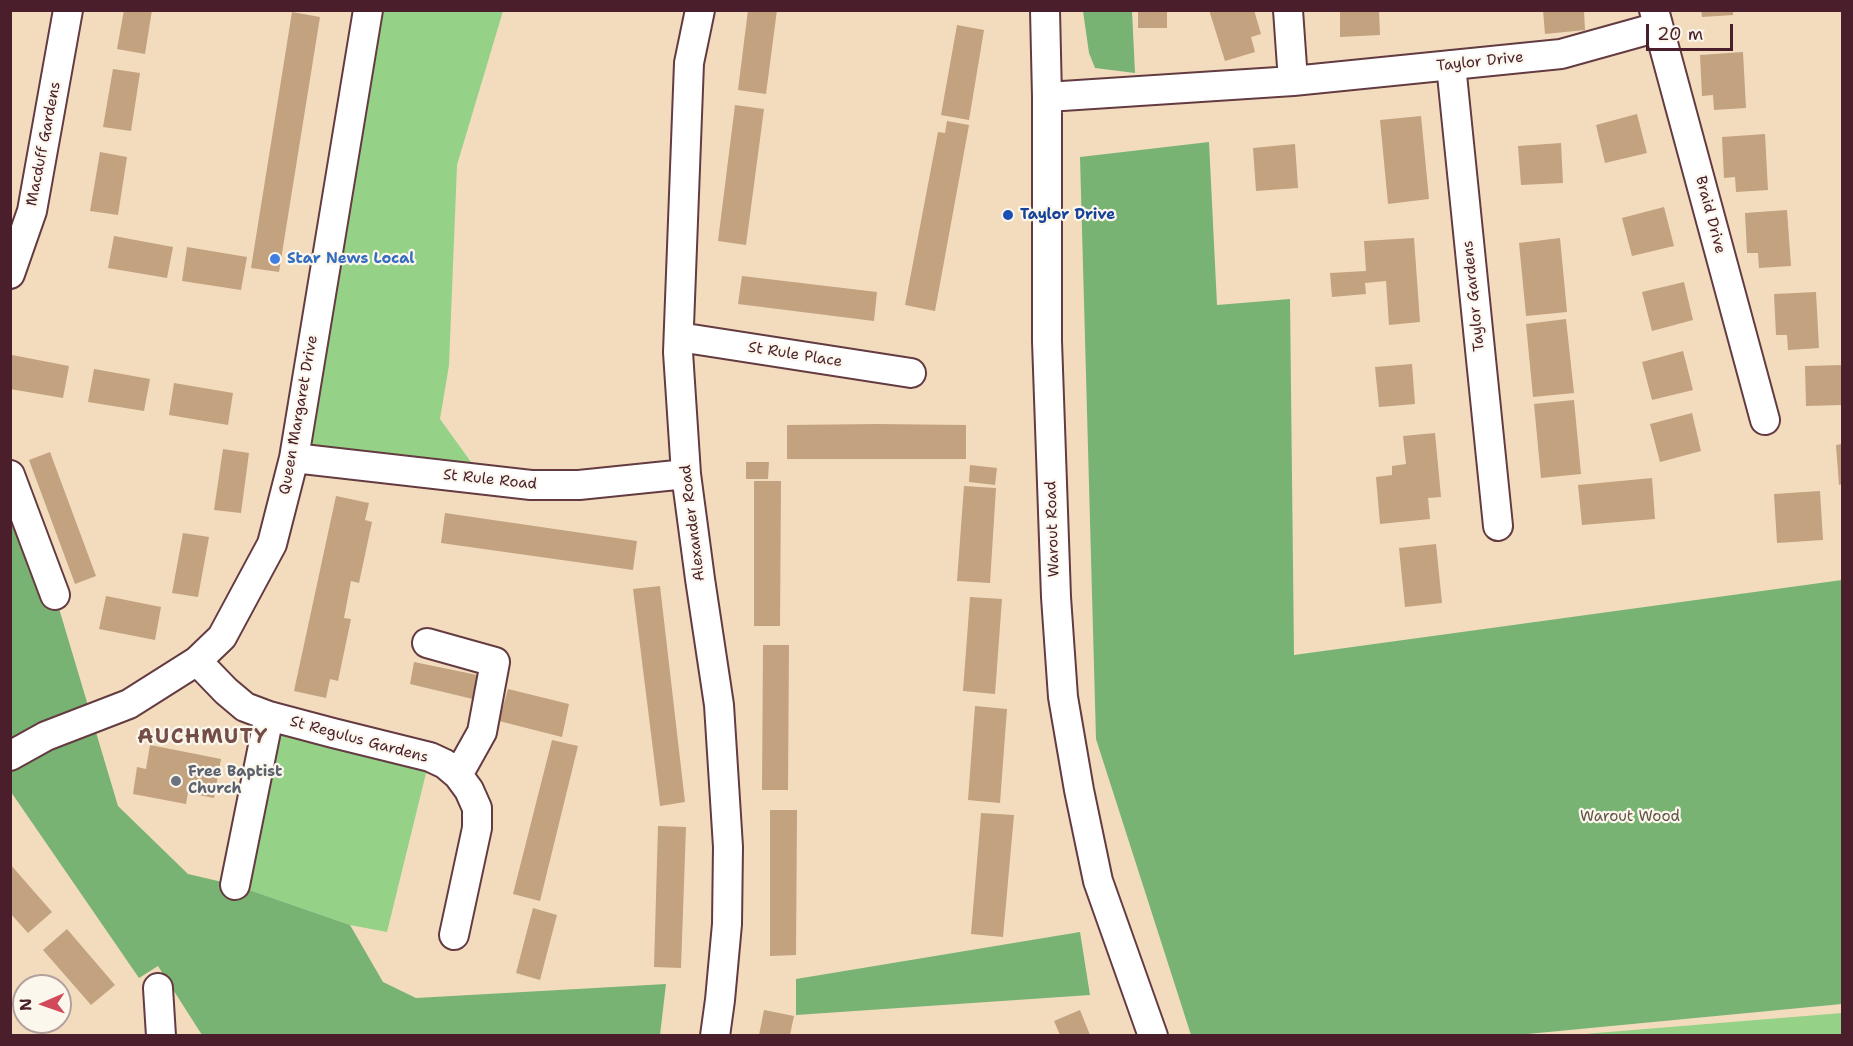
<!DOCTYPE html>
<style>
body{margin:0}
#map{position:relative;width:1853px;height:1046px;overflow:hidden;background:#f3dcbe;font-family:"Shantell Sans",sans-serif}
canvas{display:block}
.frame{position:absolute;inset:0;border:12px solid #4a1f2b;pointer-events:none}
.north{position:absolute;left:12px;top:974px;width:60px;height:60px;box-sizing:border-box;background:#fbf7ec;border:2px solid #b4a19f;border-radius:50%;rotate:268deg;font-size:16px;font-weight:700;line-height:24px;text-align:center;color:#4a1f2b}
.north::after{content:'';display:block;margin:auto;width:21px;height:27px;background:#d1495b;clip-path:polygon(50% 0,100% 100%,50% 72%,0 100%)}
.scale{position:absolute;left:1646px;top:24px;width:87px;height:27px;box-sizing:border-box;border:3px solid #4a1f2b;border-top:0;padding-left:8px;font-size:18px;line-height:21px;white-space:nowrap;color:#4a1f2b;-webkit-text-stroke:4px #fbf7ec;paint-order:stroke}
</style>
<div id="map">
<canvas width="1853" height="1046"></canvas>
<div class="frame"></div>
<div class="north">N</div>
<div class="scale">20 m</div>
</div>
<script>
const context = document.querySelector('canvas').getContext('2d');
context.lineJoin = 'round';
function fillPath(path, color) { context.fillStyle = color; context.fill(path, 'evenodd'); }
const poly = rows => new Path2D(rows.map(r => 'M' + r).join(''));
function strokePath(path, color, width, dash) { context.strokeStyle = color; context.lineWidth = width; context.lineCap = dash ? 'butt' : 'round'; context.setLineDash(dash || []); context.stroke(path); }
function write(font, color, halo, rows, align = 'center') {
  context.font = font + ' "Shantell Sans",sans-serif'; context.lineWidth = 4.5; context.setLineDash([]); context.textBaseline = 'middle'; context.strokeStyle = halo; context.fillStyle = color; for (const [text, x, y, turn = 0] of rows) {
    context.save(); context.translate(x, y); context.rotate((+turn || 0) * Math.PI / 180); context.textAlign = isNaN(turn) ? turn : align; if (halo) context.strokeText(text, 0, 0); context.fillText(text, 0, 0); context.restore();
  }
}
fillPath(poly([
 [368,11,503,11,457,165,449,365,440,419,484,480,294,458],
 [269,716,430,757,387,932,350,925,235,885],
 [1842,1013,1842,1035,1572,1035]
]), '#95d186');
fillPath(poly([
 [1083,11,1132,11,1135,73,1095,68,1089,53],
 [1209,142,1217,305,1290,299,1294,655,1842,580,1842,1004,1517,1035,1191,1035,1096,739,1080,157],
 [10,475,55,595,118,806,188,874,235,885,350,925,383,982,416,998,666,984,660,1035,202,1035,158,966,139,978,11,792],
 [1080,932,1090,995,796,1015,796,979]
]), '#78b373');
fillPath(poly([
 [124,10,152,10,145,54,117,49],
 [748,10,777,10,766,94,738,90],
 [1138,10,1167,10,1167,28,1138,28],
 [1209,10,1254,10,1261,34,1251,37,1255,52,1225,61],
 [1340,10,1379,10,1380,35,1340,37],
 [1543,10,1584,10,1585,30,1545,34],
 [1701,10,1733,10,1733,15,1702,17],
 [292,12,320,17,279,272,251,268],
 [957,25,984,30,969,120,941,115],
 [1743,52,1746,108,1714,110,1713,95,1702,96,1700,55],
 [113,69,140,73,131,131,103,127],
 [735,105,764,109,746,245,718,241],
 [1637,114,1647,153,1605,163,1596,125],
 [1421,116,1429,199,1388,204,1380,120],
 [947,121,969,125,935,311,905,305,938,132,945,133],
 [1765,134,1768,190,1736,192,1735,177,1724,178,1722,137],
 [1561,143,1563,183,1521,185,1518,146],
 [1295,144,1298,188,1256,191,1253,148],
 [100,152,127,157,118,215,90,211],
 [1664,207,1674,246,1632,256,1622,218],
 [1787,210,1791,266,1759,268,1758,253,1747,253,1745,213],
 [114,236,173,247,167,278,108,268],
 [1414,238,1420,322,1389,325,1386,281,1365,283,1366,294,1332,297,1330,273,1366,271,1364,241],
 [1560,238,1567,312,1526,316,1519,243],
 [187,247,247,257,241,290,182,281],
 [742,276,877,292,874,321,738,304],
 [1684,282,1693,320,1652,331,1642,292],
 [1816,292,1819,348,1788,350,1787,335,1776,335,1774,294],
 [1566,319,1574,393,1533,397,1526,324],
 [1683,351,1693,390,1652,400,1642,362],
 [12,355,69,366,63,398,10,389],
 [1412,364,1415,404,1379,407,1375,367],
 [1842,365,1842,405,1806,406,1805,366],
 [94,369,150,379,144,411,88,402],
 [174,383,233,393,228,425,169,415],
 [1574,400,1581,474,1541,478,1534,404],
 [1692,413,1701,451,1660,462,1650,424],
 [877,424,966,425,966,459,787,459,787,425],
 [1435,433,1441,497,1428,498,1430,519,1380,524,1376,477,1392,475,1392,466,1406,464,1403,436],
 [1842,444,1842,484,1839,485,1836,445],
 [223,449,249,453,241,513,214,510],
 [50,452,96,576,75,584,29,460],
 [746,462,769,462,768,479,746,479],
 [970,465,997,468,995,485,969,482],
 [1652,478,1655,519,1582,525,1578,485],
 [754,481,781,481,780,626,754,626],
 [964,486,996,488,990,583,957,581],
 [1820,491,1823,540,1777,543,1774,494],
 [336,496,369,503,365,520,372,522,359,583,351,581,344,618,351,619,338,681,330,679,326,698,294,691],
 [445,513,637,541,633,570,441,543],
 [183,533,209,537,198,597,172,593],
 [1436,544,1442,603,1405,607,1399,548],
 [660,586,685,802,660,806,633,589],
 [106,596,161,607,155,640,99,629],
 [970,597,1002,599,995,694,963,691],
 [763,645,789,645,788,790,762,790],
 [414,662,487,677,481,701,410,684],
 [508,689,569,704,562,737,499,721],
 [975,706,1007,709,1000,803,968,800],
 [552,740,578,746,540,901,513,894],
 [150,745,221,759,214,798,188,793,186,804,133,794,137,767,146,769],
 [770,810,797,810,796,955,770,956],
 [981,813,1014,815,1003,937,971,934],
 [658,826,686,827,681,968,654,967],
 [10,864,52,912,28,933,10,913],
 [533,908,557,915,540,980,516,973],
 [67,929,115,985,91,1005,43,950],
 [764,1010,794,1016,790,1035,759,1035],
 [1080,1010,1090,1035,1060,1035,1054,1021]
]), '#c2a27f');
const minor = poly([
 [700,10,689,63,678,352,686,474,700,579,719,705,728,847,727,924,720,1000,715,1036],
 [1045,10,1047,97,1047,341,1056,597,1063,697,1079,790,1098,881,1153,1036],
 [1288,10,1293,81],
 [1654,10,1765,420],
 [1451,65,1498,526],
 [1047,97,1293,81,1561,54,1658,27],
 [10,274,32,211,68,10],
 [679,337,911,373],
 [294,458,531,485,579,485,686,474],
 [10,475,55,595],
 [427,643,495,662,482,732,458,775],
 [197,661,226,691,245,707,269,716,333,733,430,757,445,764,458,775,469,790,477,808,477,828,454,935],
 [10,756,46,736,129,704,197,661,222,637,272,544,294,458,368,10],
 [235,885,269,716],
 [158,988,161,1036]
]);
strokePath(minor, '#633b41', 32);
strokePath(minor, '#fff', 28);
for (const [x, y, r, color] of [
 [1008,215,6,"#1a4fb4"],
 [275,259,6,"#3f7fe0"],
 [176,781,6,"#6b7280"]
]) { const dot = new Path2D(); dot.arc(x, y, r, 0, 2 * Math.PI); context.fillStyle = color; context.fill(dot); strokePath(dot, '#fbf7ec', 2); }
write('15px', '#4a1f2b', '#fbf7ec', [
 ["Taylor Drive",1480,62,-6],
 ["Macduff Gardens",44,144,-79],
 ["Braid Drive",1710,215,75],
 ["Taylor Gardens",1474,296,-96],
 ["St Rule Place",795,355,9],
 ["Queen Margaret Drive",299,415,-80],
 ["St Rule Road",490,480,6],
 ["Alexander Road",693,523,-97],
 ["Warout Road",1053,529,-92],
 ["St Regulus Gardens",359,740,15]
]);
write('bold 15px', '#164399', '#fbf7ec', [
 ["Taylor Drive",1020,215]
], 'left');
write('bold 15px', '#366cbe', '#fbf7ec', [
 ["Star News Local",287,259]
], 'left');
write('bold 15px', '#5b616d', '#fbf7ec', [
 ["Free Baptist",188,772],
 ["Church",188,789]
], 'left');
write('15px', '#605446', '#fbf7ec', [
 ["Warout Wood",1630,817]
]);
context.letterSpacing = '1.5px';
write('bold 21px', '#744d48', '#fbf7ec', [
 ["AUCHMUTY",203,738]
]);
context.letterSpacing = '0px';
</script>
